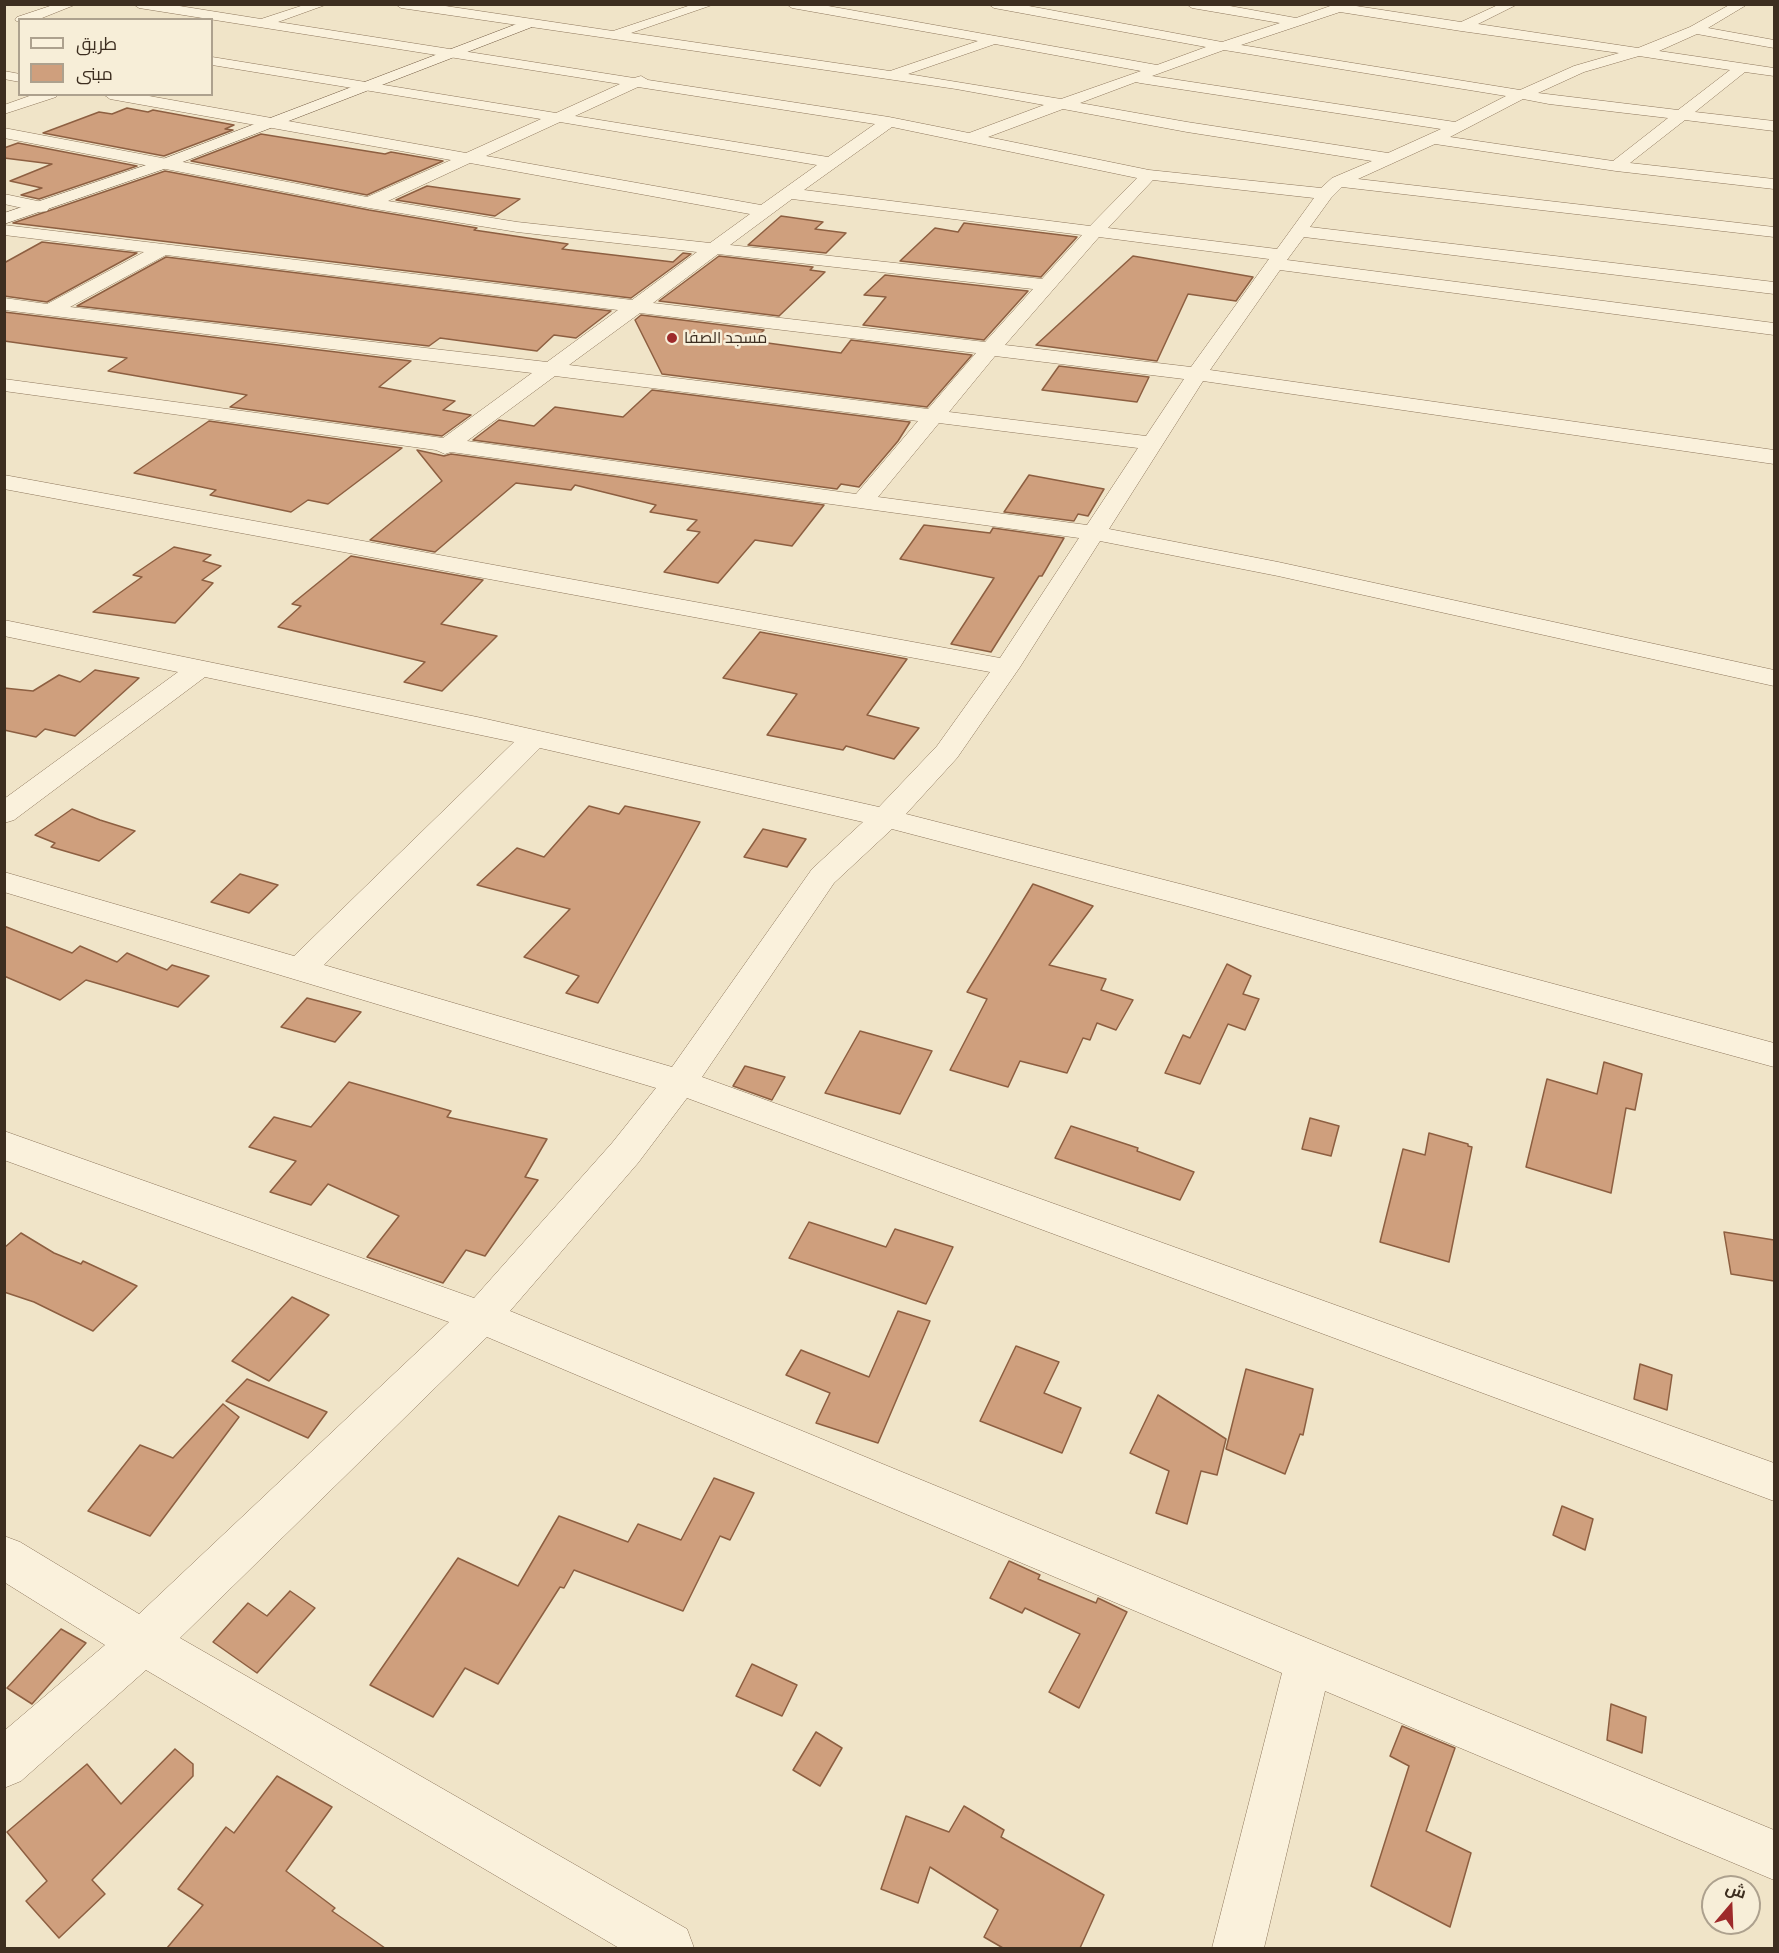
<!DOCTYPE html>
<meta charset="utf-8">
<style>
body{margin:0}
#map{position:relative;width:1779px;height:1953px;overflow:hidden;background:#f0e4c8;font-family:Merriweather,Cairo,serif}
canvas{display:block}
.frame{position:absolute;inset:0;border:6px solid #3d2e20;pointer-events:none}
.legend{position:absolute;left:18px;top:18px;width:195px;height:78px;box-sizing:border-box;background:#f7eed8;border:2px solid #ada18e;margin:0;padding:8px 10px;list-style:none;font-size:18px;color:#3d2e20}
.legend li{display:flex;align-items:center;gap:12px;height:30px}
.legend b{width:30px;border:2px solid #ada18e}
.north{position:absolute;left:1701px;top:1875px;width:60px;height:60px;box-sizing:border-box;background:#f7eed8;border:2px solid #ada18e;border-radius:50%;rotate:19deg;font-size:16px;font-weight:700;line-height:24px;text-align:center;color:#3d2e20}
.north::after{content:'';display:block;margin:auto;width:21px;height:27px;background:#9e2a2b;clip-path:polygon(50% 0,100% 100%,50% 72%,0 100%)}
</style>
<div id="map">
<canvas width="1779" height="1953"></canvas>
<div class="frame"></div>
<ul class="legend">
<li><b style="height:8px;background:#faf1dc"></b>طريق</li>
<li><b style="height:16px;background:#cf9f7d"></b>مبنى</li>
</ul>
<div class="north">ش</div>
</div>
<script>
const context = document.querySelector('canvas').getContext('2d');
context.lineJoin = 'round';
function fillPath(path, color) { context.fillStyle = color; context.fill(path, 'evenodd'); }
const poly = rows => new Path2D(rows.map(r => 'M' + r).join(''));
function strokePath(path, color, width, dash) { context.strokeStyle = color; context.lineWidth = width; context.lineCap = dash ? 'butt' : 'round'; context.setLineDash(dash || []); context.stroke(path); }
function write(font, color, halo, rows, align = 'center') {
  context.font = font + ' Merriweather,Cairo,serif'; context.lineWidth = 5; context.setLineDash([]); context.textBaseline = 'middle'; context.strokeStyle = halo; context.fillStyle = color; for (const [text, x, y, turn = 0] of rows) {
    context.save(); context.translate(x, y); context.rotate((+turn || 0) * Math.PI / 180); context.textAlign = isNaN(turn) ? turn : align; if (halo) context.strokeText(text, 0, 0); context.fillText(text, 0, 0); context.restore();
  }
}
const building = poly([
 [127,108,148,112,153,110,234,125,225,129,233,130,164,156,43,133,99,112,112,114,127,108],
 [261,134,385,154,391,152,443,161,367,195,191,161,261,134],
 [18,143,137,166,39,199,21,195,42,188,10,181,52,164,4,158,4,148,18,143],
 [165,171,369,210,477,228,474,230,568,244,562,249,673,262,683,253,691,254,631,298,13,223,165,171],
 [427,186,520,199,495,216,396,200,427,186],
 [781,216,823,222,815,229,846,233,826,253,748,245,781,216],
 [964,223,1077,237,1041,277,900,261,935,228,958,232,964,223],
 [42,242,137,253,47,302,4,296,4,263,42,242],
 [719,256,813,267,810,270,825,272,779,316,659,301,719,256],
 [1133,256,1253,277,1236,301,1188,294,1157,361,1036,345,1133,256],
 [166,257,611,311,576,338,554,335,537,351,440,338,429,346,77,306,166,257],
 [885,275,1028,291,984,340,863,325,886,297,864,295,885,275],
 [4,312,411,361,379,387,455,401,443,410,471,415,442,436,230,407,247,395,108,371,127,358,4,341,4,312],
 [641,315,764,330,753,341,841,353,851,340,972,355,927,407,662,374,635,320,641,315],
 [1059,366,1149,377,1137,402,1042,390,1059,366],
 [652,390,910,422,898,441,859,487,841,484,837,489,473,440,499,420,534,426,555,407,623,417,652,390],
 [209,421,402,448,328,504,308,500,291,512,210,495,216,490,134,473,209,421],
 [417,450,444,456,451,454,824,505,792,546,755,540,718,583,664,572,700,532,687,530,697,520,650,512,656,505,575,485,571,490,516,483,435,552,370,540,442,481,417,450],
 [1029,475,1104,489,1088,516,1078,514,1074,521,1004,512,1029,475],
 [924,525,990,533,993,528,1064,538,1042,576,1039,576,991,652,951,644,994,578,900,559,924,525],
 [174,547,211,555,203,561,221,566,202,580,213,583,175,623,93,612,142,577,133,575,174,547],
 [351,556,483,580,441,624,497,636,442,691,404,682,425,662,278,627,301,606,292,604,351,556],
 [760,632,907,659,867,715,919,728,894,759,846,746,843,750,767,735,797,694,723,678,760,632],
 [95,670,139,678,75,736,45,729,36,737,4,730,4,688,33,691,59,675,80,682,95,670],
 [589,806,619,814,625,806,700,822,598,1003,566,993,579,976,524,957,570,909,477,885,517,848,544,857,589,806],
 [72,809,100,820,135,831,99,861,51,847,55,843,35,835,72,809],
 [763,829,806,839,787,867,744,857,763,829],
 [240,874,278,885,249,913,211,902,240,874],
 [1033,884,1093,906,1049,965,1106,979,1101,990,1133,1000,1116,1030,1097,1023,1090,1040,1083,1038,1067,1073,1020,1061,1008,1087,950,1070,987,999,967,992,1033,884],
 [4,926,72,953,80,946,117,962,127,953,167,970,172,965,209,976,178,1007,86,980,60,1000,4,976,4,926],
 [1227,964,1251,976,1243,994,1259,999,1245,1030,1228,1024,1200,1084,1165,1073,1183,1035,1190,1038,1227,964],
 [307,998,361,1012,335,1042,281,1027,307,998],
 [860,1031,932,1051,900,1114,825,1093,860,1031],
 [1604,1062,1642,1074,1635,1110,1626,1108,1611,1193,1526,1167,1547,1079,1597,1094,1604,1062],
 [745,1066,785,1077,772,1100,733,1086,745,1066],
 [349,1082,451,1111,447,1117,547,1139,525,1177,538,1180,485,1256,466,1250,443,1283,367,1257,399,1216,328,1184,311,1205,270,1192,296,1161,249,1147,274,1117,311,1127,349,1082],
 [1310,1118,1339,1126,1331,1156,1302,1149,1310,1118],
 [1071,1126,1138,1148,1137,1151,1194,1172,1180,1200,1055,1158,1071,1126],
 [1429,1133,1468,1144,1468,1146,1472,1147,1449,1262,1380,1242,1403,1149,1425,1155,1429,1133],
 [809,1222,886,1247,895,1229,953,1247,926,1304,789,1258,809,1222],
 [1724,1232,1774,1240,1774,1281,1731,1274,1724,1232],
 [21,1233,54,1253,81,1264,83,1261,137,1286,93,1331,34,1302,4,1292,4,1248,21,1233],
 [292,1297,329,1315,269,1381,232,1361,292,1297],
 [898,1311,930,1321,878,1443,816,1423,830,1393,786,1375,801,1350,869,1377,898,1311],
 [1016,1346,1059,1362,1044,1393,1081,1408,1062,1453,980,1421,1016,1346],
 [1640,1364,1672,1375,1667,1410,1634,1399,1640,1364],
 [1246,1369,1313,1389,1303,1435,1300,1434,1285,1474,1226,1449,1246,1369],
 [247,1379,327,1412,308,1438,226,1401,247,1379],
 [1158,1395,1226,1439,1217,1475,1201,1471,1187,1524,1156,1513,1169,1471,1130,1453,1158,1395],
 [223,1404,239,1417,150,1536,88,1511,140,1445,173,1458,223,1404],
 [714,1478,754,1493,730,1540,720,1536,683,1611,574,1570,564,1588,560,1587,498,1684,465,1668,433,1717,370,1685,458,1558,518,1586,559,1516,628,1542,638,1524,681,1540,714,1478],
 [1562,1506,1593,1519,1585,1550,1553,1535,1562,1506],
 [1009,1561,1040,1575,1038,1579,1096,1603,1098,1598,1127,1612,1079,1708,1049,1692,1080,1634,1025,1608,1022,1613,990,1598,1009,1561],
 [290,1591,315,1608,257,1673,213,1642,248,1603,267,1616,290,1591],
 [61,1629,86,1643,32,1704,7,1688,61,1629],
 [752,1664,797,1685,782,1716,736,1696,752,1664],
 [1611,1704,1646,1717,1642,1753,1607,1740,1611,1704],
 [1402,1726,1455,1748,1426,1831,1471,1853,1450,1927,1371,1886,1409,1766,1390,1756,1402,1726],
 [816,1732,842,1748,820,1786,793,1770,816,1732],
 [175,1749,193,1764,193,1776,92,1880,105,1894,59,1938,26,1901,47,1881,7,1832,87,1764,121,1804,175,1749],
 [277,1776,332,1807,286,1871,335,1908,332,1911,385,1948,167,1948,203,1905,178,1889,226,1827,234,1833,277,1776],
 [964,1806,1004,1830,1001,1837,1104,1895,1080,1948,1003,1948,984,1937,998,1910,930,1867,918,1903,881,1889,906,1816,949,1832,964,1806]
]);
fillPath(building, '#cf9f7d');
strokePath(building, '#8d5f41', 1.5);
const street = poly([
 [56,4,77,4,37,20,20,20,20,23,15,20,17,17,56,4],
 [133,4,167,4,261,19,307,4,328,4,278,22,634,78,641,76,648,80,889,117,969,133,1044,105,956,89,401,8,395,4,432,4,613,31,694,4,715,4,631,33,890,71,978,41,792,8,786,4,817,4,1157,65,1206,47,994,8,988,4,1018,4,1222,42,1280,23,1192,8,1186,4,1219,4,1296,18,1336,4,1357,4,1356,6,1461,22,1500,4,1518,4,1478,24,1638,48,1690,27,1731,4,1748,4,1708,28,1774,40,1774,48,1697,34,1659,51,1774,68,1774,76,1745,72,1695,112,1774,121,1774,131,1685,120,1630,163,1774,179,1774,189,1616,171,1435,144,1358,179,1774,227,1774,237,1342,187,1331,198,1310,227,1774,282,1774,294,1304,237,1287,260,1774,323,1774,335,1280,270,1210,370,1774,450,1774,464,1203,381,1109,529,1278,562,1774,670,1774,686,1278,576,1100,541,1020,667,957,758,906,814,1192,887,1774,1043,1774,1067,1187,906,892,829,834,883,702,1077,1774,1463,1774,1501,687,1098,638,1163,510,1311,1774,1830,1774,1880,1325,1691,1264,1948,1212,1948,1282,1673,487,1337,180,1638,687,1929,694,1948,619,1948,146,1670,21,1781,4,1788,4,1731,105,1645,4,1582,4,1536,20,1542,139,1614,449,1322,4,1160,4,1131,474,1298,612,1143,656,1088,4,892,4,872,294,956,514,742,205,677,14,820,4,823,4,799,178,672,4,636,4,620,477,717,879,807,937,746,990,672,4,489,4,475,1000,658,1079,538,451,452,445,454,436,450,4,391,4,379,443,438,532,373,4,310,4,298,47,304,144,252,4,235,4,225,632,300,697,252,517,232,369,208,4,138,4,128,367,197,451,160,110,99,103,94,138,94,466,153,541,119,212,65,212,57,556,113,620,84,139,8,133,4],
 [1340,12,1461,31,1619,53,1574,66,1520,90,1241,45,1340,12],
 [995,44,1141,71,1061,99,908,74,995,44],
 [1224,50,1506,96,1455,122,1152,76,1224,50],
 [1639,56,1730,70,1678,110,1538,93,1584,72,1639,56],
 [1136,82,1140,83,1441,129,1388,153,1187,122,1080,103,1136,82],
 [638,87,875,124,828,157,575,116,638,87],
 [1523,99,1549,104,1668,118,1613,161,1450,137,1523,99],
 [1063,109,1187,132,1372,161,1332,178,1321,188,1149,170,988,137,1063,109],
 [560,122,817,165,761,205,486,156,560,122],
 [892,127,1137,178,1090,226,804,190,892,127],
 [470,163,750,214,710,243,517,222,388,201,470,163],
 [1153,180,1314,198,1277,249,1108,228,1153,180],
 [792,199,1082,235,1042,279,730,245,792,199],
 [1099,237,1269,259,1191,367,1005,345,1099,237],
 [718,254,1033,289,985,342,653,303,718,254],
 [166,255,618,310,547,362,70,307,166,255],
 [640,313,976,353,928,409,569,365,640,313],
 [995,356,1184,379,1146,436,949,412,995,356],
 [555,376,918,421,856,494,467,441,555,376],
 [939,423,1138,448,1087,525,878,497,939,423],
 [540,748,863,822,812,869,672,1067,324,965,540,748],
 [4,71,20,74,20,82,4,79,4,71],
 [35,94,58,94,56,97,4,114,4,105,35,94],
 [4,194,47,203,50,207,47,211,41,212,4,204,4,194]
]);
const secondary = poly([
 [527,20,534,24,532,27,167,168,4,224,4,213,155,162,527,20]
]);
strokePath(street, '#8d765c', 1);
strokePath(secondary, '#6f573f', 1);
fillPath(street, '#faf1dc');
fillPath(secondary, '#faf1dc');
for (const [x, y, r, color] of [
 [672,338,6,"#9e2a2b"]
]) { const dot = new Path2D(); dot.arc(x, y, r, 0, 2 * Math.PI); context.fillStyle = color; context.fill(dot); strokePath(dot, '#f7eed8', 2); }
write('16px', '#3d2e20', '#f7eed8', [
 ["مسجد الصفا",684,338]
], 'left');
</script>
